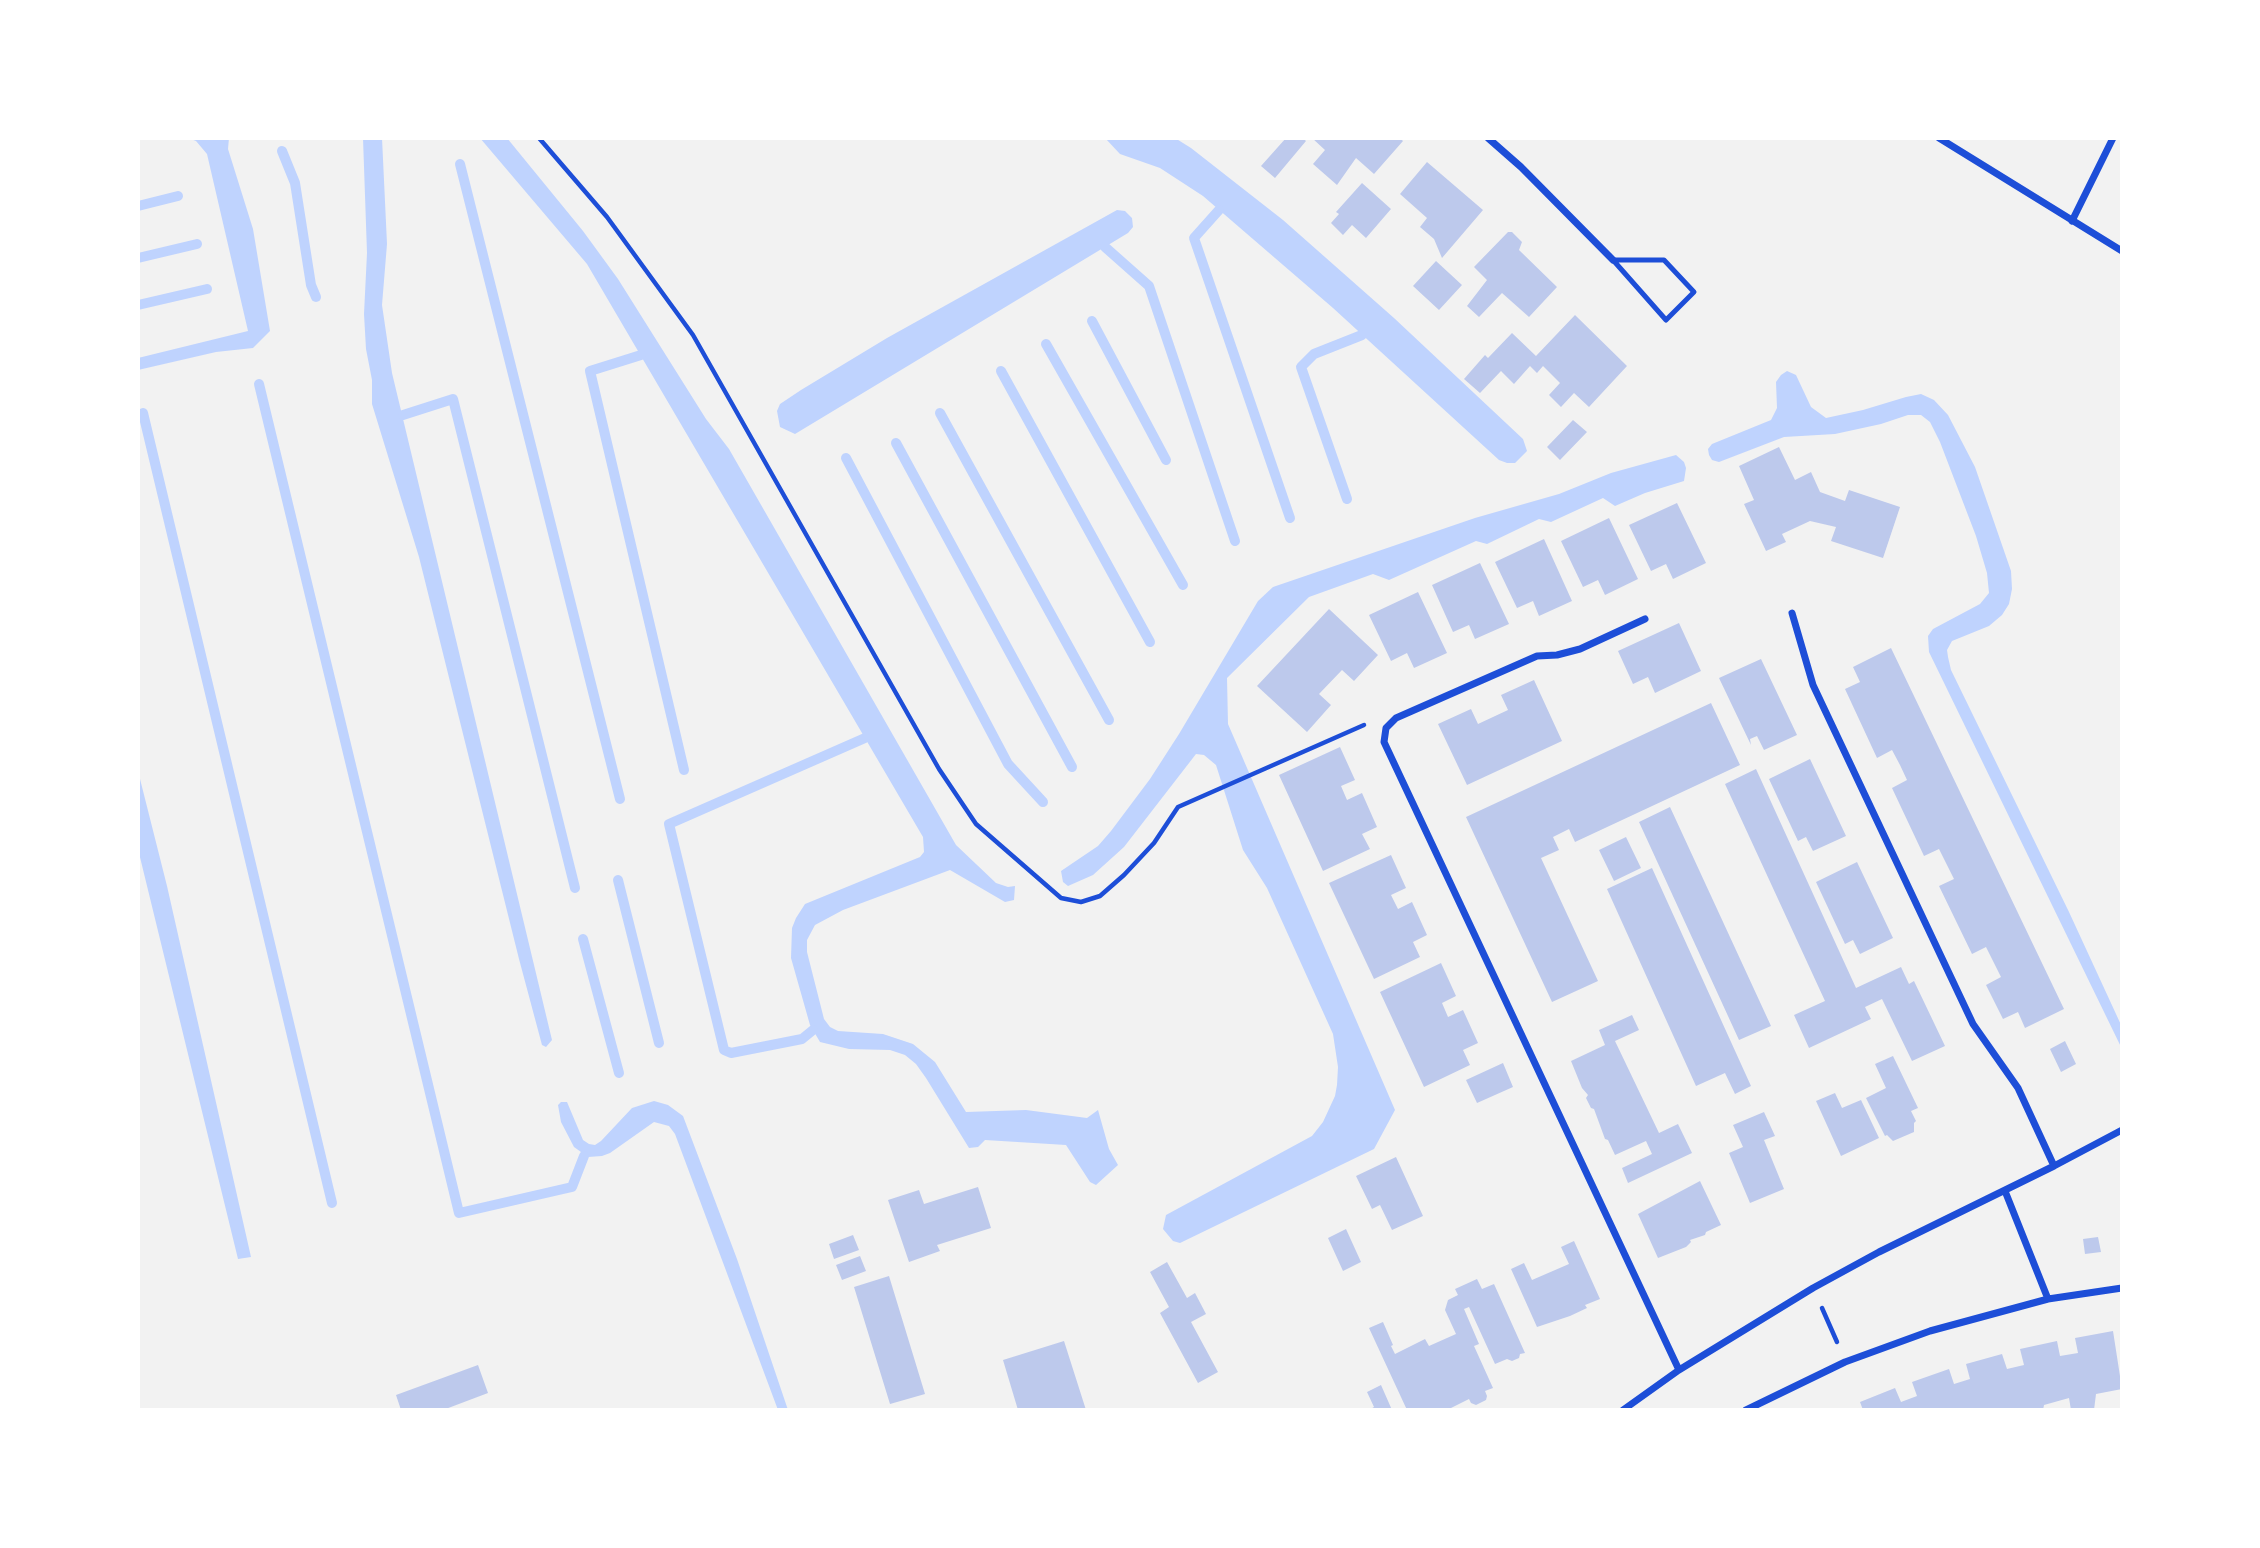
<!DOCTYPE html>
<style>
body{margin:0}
#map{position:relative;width:2260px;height:1548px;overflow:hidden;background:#f2f2f2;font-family:"Open Sans",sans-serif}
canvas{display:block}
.frame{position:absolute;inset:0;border:140px solid #fff;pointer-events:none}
</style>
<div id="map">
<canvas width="2260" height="1548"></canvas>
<div class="frame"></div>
</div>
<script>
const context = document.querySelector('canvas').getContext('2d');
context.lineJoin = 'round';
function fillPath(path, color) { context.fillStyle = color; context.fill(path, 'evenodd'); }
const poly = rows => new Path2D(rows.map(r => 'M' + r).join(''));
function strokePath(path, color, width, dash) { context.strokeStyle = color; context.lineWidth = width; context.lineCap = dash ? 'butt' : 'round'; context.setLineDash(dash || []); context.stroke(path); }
fillPath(poly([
 [188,138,229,138,228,149,253,229,270,331,253,348,216,352,138,370,138,358,248,331,207,154,196,141],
 [363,138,382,138,387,244,382,305,392,373,552,1040,546,1047,542,1045,519,959,419,557,372,404,372,380,366,349,364,314,367,253],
 [480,138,507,138,583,231,618,279,706,419,729,449,956,845,996,883,1008,887,1015,886,1014,900,1005,902,950,870,843,910,815,925,807,940,807,952,824,1019,830,1027,838,1031,883,1034,913,1044,935,1062,966,1112,1026,1110,1087,1118,1098,1110,1109,1149,1118,1165,1096,1185,1090,1182,1066,1145,985,1140,978,1147,969,1148,926,1078,916,1064,905,1055,890,1050,849,1049,820,1042,810,1025,791,958,792,928,796,918,805,904,920,857,924,852,923,837,587,264],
 [1105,138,1175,138,1191,148,1283,220,1394,318,1523,439,1527,451,1515,463,1507,463,1499,460,1333,308,1203,196,1160,168,1120,154],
 [1117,210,1125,211,1132,218,1133,227,1128,233,795,434,780,427,777,411,780,404,801,390,887,338],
 [1787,371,1796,375,1811,407,1826,418,1863,410,1906,397,1921,394,1934,400,1948,415,1975,467,2011,571,2012,589,2009,604,2002,615,1989,626,1952,641,1947,650,1948,657,1951,670,2069,912,2122,1027,2122,1049,1929,652,1928,636,1933,629,1980,604,1989,593,1987,573,1976,536,1940,442,1930,422,1921,415,1908,415,1881,424,1835,434,1784,437,1719,462,1712,460,1709,455,1708,449,1712,444,1771,420,1777,408,1776,382,1781,375],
 [1676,455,1684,462,1686,468,1684,481,1645,493,1615,506,1603,498,1551,522,1539,519,1487,544,1476,541,1389,580,1373,574,1309,597,1227,678,1228,724,1395,1110,1374,1149,1180,1243,1173,1241,1163,1229,1166,1215,1312,1136,1323,1122,1335,1096,1337,1085,1338,1067,1333,1034,1267,888,1243,850,1216,765,1204,755,1196,754,1124,847,1093,875,1068,886,1063,882,1061,871,1098,846,1111,831,1150,779,1179,734,1258,601,1273,587,1475,518,1559,494,1611,473],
 [138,771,167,886,251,1257,238,1259,138,849],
 [654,1101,668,1105,683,1116,737,1259,788,1410,778,1410,675,1134,669,1126,654,1122,610,1153,602,1156,588,1157,574,1147,561,1122,558,1105,561,1102,567,1102,583,1140,589,1144,595,1145,601,1141,632,1108]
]), '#bfd3fe');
strokePath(poly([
 [282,151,295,183,311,285,316,297],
 [460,164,620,799],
 [138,206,178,196],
 [1219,210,1194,238,1290,518],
 [1105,247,1149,286,1235,541],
 [138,258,197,244],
 [138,305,207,289],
 [1092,321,1166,460],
 [1046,344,1183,585],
 [641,355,590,371,684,770],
 [1001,371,1150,642],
 [259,384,459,1213,572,1187,584,1156],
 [143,413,332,1203],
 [940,413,1109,720],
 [403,415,453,399,575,888],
 [896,443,1072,767],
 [846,458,1008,764,1043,802],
 [1347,499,1301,367,1314,354,1362,335],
 [618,880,659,1043],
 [583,939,619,1073],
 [813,1030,802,1039,731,1053,724,1050,669,824,865,738]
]), '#bfd3fe', 10);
fillPath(poly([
 [1286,138,1303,138,1306,141,1275,178,1261,166],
 [1312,138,1400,138,1403,141,1374,174,1356,158,1337,185,1313,164,1325,150],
 [1427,162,1483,210,1442,258,1434,239,1420,227,1427,218,1400,194],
 [1362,183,1391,209,1366,238,1352,225,1343,235,1331,223,1339,214,1336,212],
 [1508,232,1512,232,1522,242,1519,250,1557,287,1529,317,1502,293,1479,317,1467,306,1487,280,1474,267],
 [1436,261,1462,285,1439,310,1413,286],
 [1575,315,1627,366,1589,407,1574,393,1561,407,1549,395,1560,383,1543,366,1537,373,1530,366,1514,384,1501,371,1480,393,1464,379,1485,355,1488,358,1512,333,1536,356],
 [1573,420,1587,432,1560,460,1547,447],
 [1779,447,1795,480,1811,472,1820,492,1845,501,1849,490,1900,507,1883,558,1831,541,1836,527,1810,521,1782,534,1786,542,1766,551,1744,504,1754,500,1739,466],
 [1677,503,1706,563,1673,579,1666,564,1651,571,1629,525],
 [1609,518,1638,579,1605,595,1598,580,1583,587,1561,541],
 [1544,539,1572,601,1539,616,1533,601,1517,608,1495,562],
 [1480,563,1509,624,1475,639,1469,625,1453,632,1432,585],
 [1418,592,1447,653,1414,668,1407,653,1391,661,1369,615],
 [1329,609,1378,655,1354,681,1342,670,1319,694,1331,705,1307,732,1257,686],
 [1679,623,1701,671,1655,693,1648,677,1633,684,1618,651],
 [1891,648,2064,1009,2025,1028,2018,1012,2003,1019,1986,985,2001,977,1986,947,1972,954,1939,886,1954,879,1939,849,1924,856,1892,788,1907,780,1900,765,1892,750,1877,758,1845,689,1860,682,1853,667],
 [1761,659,1797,735,1764,750,1757,736,1750,739,1751,745,1719,678],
 [1534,680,1562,741,1467,785,1438,724,1471,709,1478,724,1508,710,1501,695],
 [1711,703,1740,765,1575,842,1569,829,1553,837,1559,850,1541,858,1598,981,1552,1002,1466,817],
 [1340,747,1355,780,1341,786,1347,800,1362,793,1377,827,1362,834,1370,849,1323,871,1279,775],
 [1810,759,1846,836,1813,851,1806,837,1798,841,1769,779],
 [1756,769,1856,988,1901,967,1909,984,1914,981,1945,1046,1912,1061,1882,999,1865,1007,1871,1019,1809,1048,1794,1015,1825,1001,1725,784],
 [1670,807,1771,1026,1739,1040,1639,822],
 [1626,837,1641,868,1614,881,1599,850],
 [1391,855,1406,888,1391,895,1398,909,1412,902,1427,935,1413,942,1420,957,1374,979,1329,883],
 [1857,862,1893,938,1860,954,1853,940,1845,944,1816,882],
 [1652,868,1751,1086,1735,1094,1725,1073,1696,1086,1607,889],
 [1441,963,1456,996,1442,1003,1448,1017,1463,1010,1478,1043,1463,1050,1470,1065,1424,1087,1380,992],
 [1632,1015,1639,1030,1615,1041,1659,1133,1678,1124,1692,1153,1628,1183,1622,1168,1652,1154,1646,1141,1615,1155,1608,1140,1605,1139,1594,1109,1591,1108,1586,1098,1588,1095,1582,1088,1571,1061,1605,1045,1599,1030],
 [2065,1041,2076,1064,2061,1072,2050,1049],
 [1893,1056,1918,1108,1911,1111,1916,1121,1914,1123,1914,1132,1893,1141,1887,1135,1885,1136,1866,1098,1886,1088,1875,1064],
 [1503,1063,1513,1087,1477,1103,1466,1080],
 [1835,1093,1842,1108,1861,1100,1879,1138,1841,1156,1816,1101],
 [1764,1112,1775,1136,1764,1140,1784,1189,1750,1203,1729,1153,1743,1147,1733,1125],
 [1396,1157,1423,1216,1392,1230,1380,1205,1372,1209,1356,1176],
 [1700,1181,1721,1225,1706,1232,1705,1235,1690,1240,1691,1242,1686,1247,1658,1258,1638,1214],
 [978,1187,991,1228,937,1245,940,1251,909,1262,888,1200,919,1190,924,1204],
 [1346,1229,1361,1262,1343,1271,1328,1238],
 [853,1235,859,1250,834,1259,829,1244],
 [2098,1237,2101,1252,2085,1254,2083,1239],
 [1574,1241,1600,1299,1585,1305,1587,1308,1570,1316,1537,1327,1511,1269,1524,1263,1532,1280,1569,1264,1561,1247],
 [860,1256,866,1271,842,1280,836,1265],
 [1167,1262,1187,1298,1195,1293,1206,1314,1191,1322,1218,1372,1198,1383,1160,1313,1169,1307,1150,1272],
 [889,1276,925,1394,890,1404,854,1287],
 [1477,1279,1482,1289,1494,1284,1525,1353,1520,1354,1519,1358,1512,1361,1507,1359,1495,1364,1469,1307,1464,1309,1479,1344,1474,1346,1493,1388,1485,1391,1487,1396,1486,1400,1476,1405,1471,1403,1469,1399,1447,1410,1407,1410,1369,1328,1383,1322,1393,1345,1391,1346,1395,1354,1425,1339,1429,1346,1456,1334,1445,1310,1448,1300,1458,1295,1455,1289],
 [2113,1331,2122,1389,2096,1394,2094,1410,2071,1410,2069,1398,2044,1405,2043,1410,1863,1410,1860,1402,1895,1388,1901,1402,1917,1396,1912,1382,1949,1369,1954,1384,1970,1379,1966,1364,2002,1354,2007,1369,2024,1365,2020,1349,2057,1341,2060,1356,2078,1353,2075,1338],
 [1064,1341,1086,1410,1018,1410,1003,1360],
 [478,1365,488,1393,443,1410,401,1410,396,1395],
 [1381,1385,1392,1410,1369,1410,1374,1407,1367,1392]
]), '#bdc9ec');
strokePath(poly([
 [539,138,607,217,693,335,939,769,976,824,1061,898,1081,902,1100,896,1124,875,1154,843,1178,807,1364,725],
 [1822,1308,1837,1342]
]), '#1d4ed8', 4.5);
strokePath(poly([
 [1613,260,1664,260,1694,292,1666,320,1613,260]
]), '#1d4ed8', 5);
strokePath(poly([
 [1488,138,1521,167,1613,260],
 [1939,138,2122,251],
 [2072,221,2113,138],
 [1792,613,1813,685,1973,1024,2018,1088,2054,1166],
 [1645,619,1580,649,1557,655,1537,656,1396,718,1386,728,1384,742,1679,1370],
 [2005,1191,2048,1299],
 [1623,1410,1679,1370,1813,1288,1879,1252,2054,1166,2122,1130],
 [1746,1410,1845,1362,1930,1331,2048,1299,2122,1288]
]), '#1d4ed8', 7);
</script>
